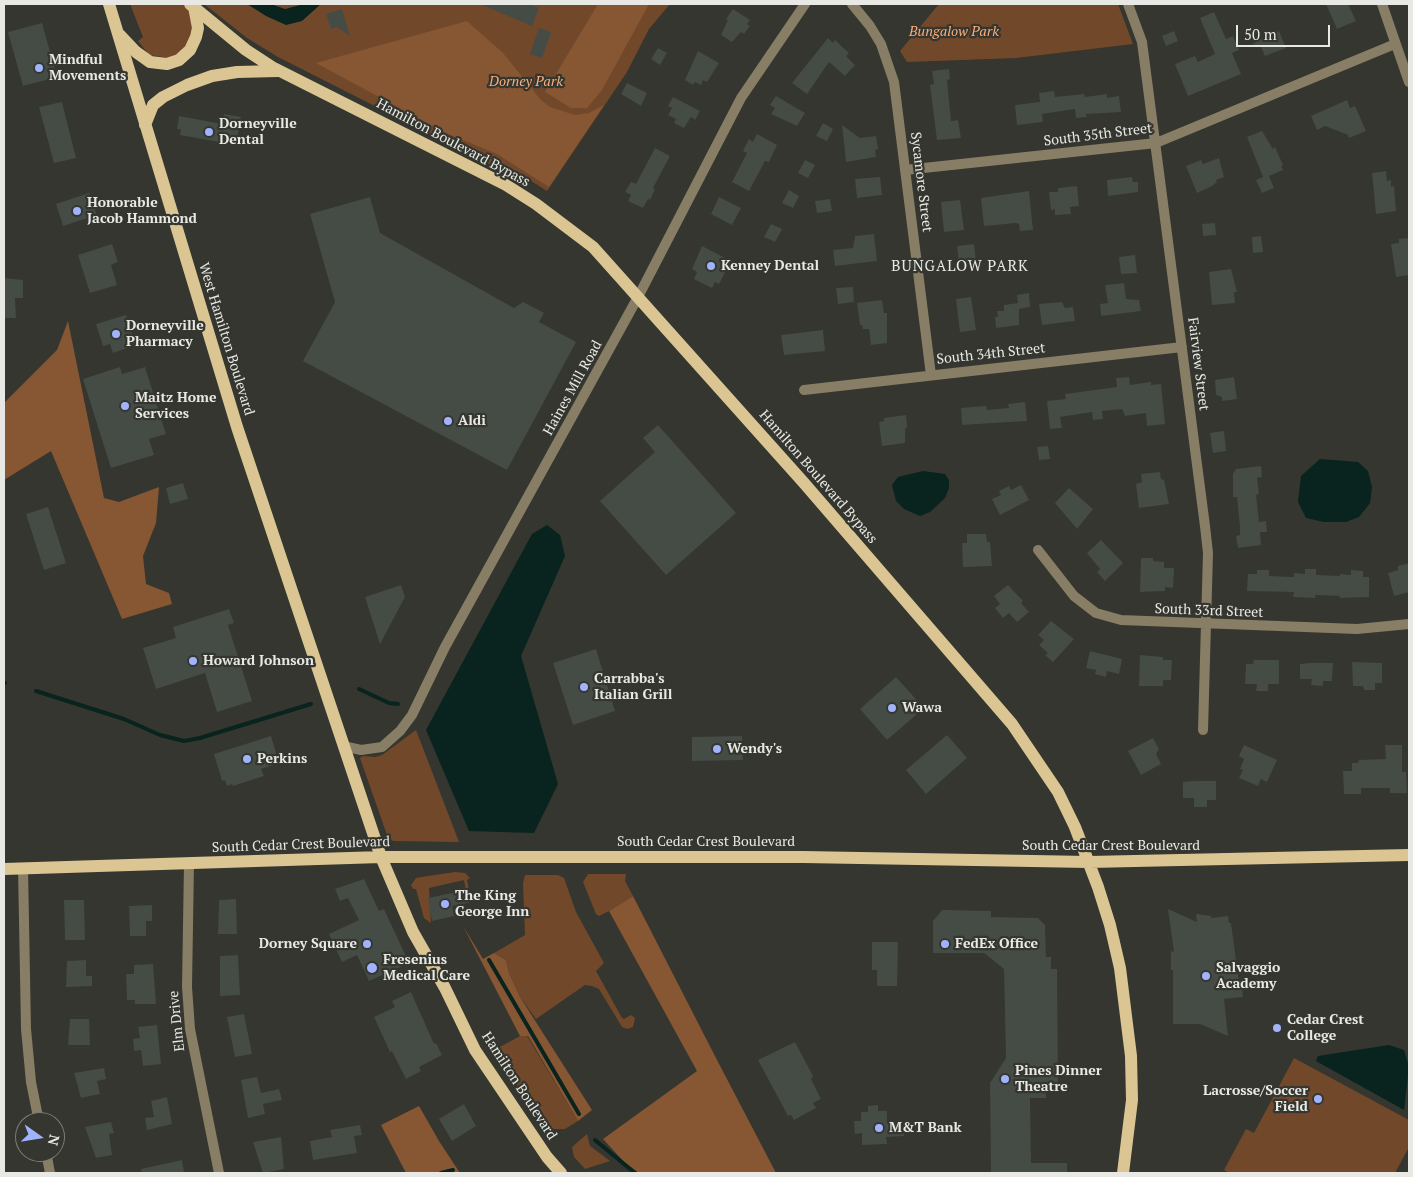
<!DOCTYPE html>
<style>
body{margin:0}
#map{position:relative;width:1413px;height:1177px;overflow:hidden;background:#34362f;font-family:"PT Serif",serif}
canvas{display:block}
.frame{position:absolute;inset:0;border:5px solid #e8e9e5;pointer-events:none}
.north{position:absolute;left:15px;top:1112px;width:50px;height:50px;box-sizing:border-box;background:#34362f;border:1px solid #7c7e78;border-radius:50%;rotate:103deg;font-size:14px;font-weight:700;line-height:20px;text-align:center;color:#e8e9e5}
.north::after{content:'';display:block;margin:auto;width:18px;height:22px;background:#a1b3fd;clip-path:polygon(50% 0,100% 100%,50% 72%,0 100%)}
.scale{position:absolute;left:1236px;top:25px;width:94px;height:22px;box-sizing:border-box;border:2px solid #e8e9e5;border-top:0;padding-left:6px;font-size:15px;line-height:18px;white-space:nowrap;color:#e8e9e5;-webkit-text-stroke:4px #34362f;paint-order:stroke}
</style>
<div id="map">
<canvas width="1413" height="1177"></canvas>
<div class="frame"></div>
<div class="north">N</div>
<div class="scale">50 m</div>
</div>
<script>
const context = document.querySelector('canvas').getContext('2d');
context.lineJoin = 'round';
function fillPath(path, color) { context.fillStyle = color; context.fill(path, 'evenodd'); }
const poly = rows => new Path2D(rows.map(r => 'M' + r).join(''));
function strokePath(path, color, width, dash) { context.strokeStyle = color; context.lineWidth = width; context.lineCap = dash ? 'butt' : 'round'; context.setLineDash(dash || []); context.stroke(path); }
function write(font, color, halo, rows, align = 'center') {
  context.font = font + ' "PT Serif",serif'; context.lineWidth = 4.5; context.setLineDash([]); context.textBaseline = 'middle'; context.strokeStyle = halo; context.fillStyle = color; for (const [text, x, y, turn = 0] of rows) {
    context.save(); context.translate(x, y); context.rotate((+turn || 0) * Math.PI / 180); context.textAlign = isNaN(turn) ? turn : align; if (halo) context.strokeText(text, 0, 0); context.fillText(text, 0, 0); context.restore();
  }
}
fillPath(poly([
 [130,4,185,4,193,16,194,29,189,43,180,52,170,58,149,55,138,41,143,37],
 [204,4,670,4,649,29,627,72,547,191,514,170,495,167,278,57,247,38],
 [939,4,1118,4,1133,44,1016,58,907,62,900,51],
 [416,730,459,842,393,841,387,835,360,758,363,756,375,757,382,755],
 [455,872,465,873,470,878,467,880,471,900,468,903,464,880,429,888,431,923,424,918,416,889,413,889,411,885,416,878,421,877],
 [588,874,626,874,625,881,633,896,609,911,599,916,596,914,583,882],
 [525,875,558,875,564,878,576,912,604,963,596,971,622,1018,624,1019,631,1015,635,1018,633,1027,627,1029,622,1027,599,989,592,986,585,985,536,1019,520,997,509,973,506,960,494,953,525,935,523,883],
 [520,1036,527,1036,578,1121,565,1129,548,1129,510,1075,498,1053,498,1048],
 [1294,1058,1409,1120,1409,1147,1395,1173,1229,1173,1224,1170,1246,1129,1254,1133],
 [587,1134,590,1146,610,1161,585,1169,574,1157,572,1147]
]), '#72482b');
fillPath(poly([
 [598,4,649,4,602,90,587,108,571,108,545,92],
 [467,21,503,53,541,100,550,107,575,115,589,113,604,105,549,187,497,154,446,133,316,63],
 [68,321,104,498,119,502,159,487,156,523,143,556,146,584,169,593,172,604,122,619,51,451,4,480,4,403,57,350],
 [633,896,716,1058,776,1173,639,1173,625,1163,603,1139,697,1071,609,911],
 [463,926,483,959,494,953,506,960,509,973,520,997,592,1110,578,1121,528,1036,520,1036],
 [419,1106,439,1141,460,1173,406,1173,381,1125]
]), '#875633');
fillPath(poly([
 [247,4,271,4,285,9,304,4,321,4,302,21,286,25,266,16],
 [1320,459,1358,462,1368,471,1372,487,1370,503,1359,517,1346,522,1324,522,1306,518,1298,502,1301,476],
 [923,471,945,474,949,480,949,488,945,498,930,512,920,516,904,509,896,501,892,485,898,477],
 [547,525,560,535,565,556,521,656,558,784,534,833,469,831,426,730,532,534],
 [1389,1045,1404,1050,1409,1067,1404,1110,1316,1061,1318,1056]
]), '#09231e');
strokePath(poly([
 [4,683,5,683],
 [359,689,389,703,398,704],
 [36,691,124,719,160,735,184,741,200,738,311,704],
 [489,960,579,1114],
 [595,1140,635,1173],
 [441,1173,453,1170]
]), '#09231e', 4);
fillPath(poly([
 [480,4,529,4,539,8,532,26],
 [1326,4,1348,4,1356,21,1337,29],
 [342,9,350,36,337,27,331,29,326,14],
 [733,9,750,20,747,24,750,26,744,34,741,32,732,42,721,35,728,20,726,19],
 [1214,12,1226,39,1233,36,1239,50,1232,53,1241,74,1188,96,1175,64,1195,56,1198,62,1215,54,1200,18],
 [42,23,57,77,23,86,8,32],
 [539,28,551,32,542,58,530,54],
 [1174,31,1178,41,1166,46,1162,36],
 [1279,31,1286,48,1265,56,1261,47,1252,44],
 [828,38,833,43,835,40,849,53,846,56,855,65,845,76,829,62,807,94,792,83],
 [658,48,667,53,660,65,651,59],
 [698,51,719,63,707,82,703,80,701,85,695,82,693,85,685,80],
 [949,69,950,79,947,80,951,121,958,120,961,138,937,140,930,85,934,84,932,71],
 [627,83,647,93,641,106,621,94],
 [1054,91,1055,97,1084,94,1085,97,1107,94,1107,98,1119,96,1121,112,1086,114,1087,117,1076,118,1075,109,1042,114,1043,122,1017,125,1015,105,1040,102,1039,93],
 [776,96,805,113,797,126,771,114,775,108,770,105],
 [673,97,700,111,695,120,691,117,684,128,674,123,676,119,668,115,672,108,668,106],
 [1347,100,1350,108,1355,106,1366,131,1349,138,1348,135,1325,126,1317,130,1311,116],
 [62,102,76,158,54,163,39,107],
 [224,114,241,117,236,145,180,135,181,129,177,129,179,116,222,124],
 [823,123,833,129,827,141,816,136],
 [842,125,860,138,876,136,878,149,875,150,876,157,846,162],
 [1262,131,1273,149,1275,147,1283,165,1281,166,1283,170,1269,176,1274,188,1262,193,1256,180,1263,177,1247,137],
 [757,134,777,145,769,162,765,161,749,191,732,182,747,153,743,151,749,139,753,142],
 [655,148,670,156,653,188,655,189,650,200,648,199,643,208,628,201,631,195,625,192,631,182,636,184],
 [1219,158,1224,177,1216,180,1217,182,1212,186,1197,193,1186,166,1201,160,1203,164],
 [805,160,815,165,808,178,798,173],
 [1386,171,1387,181,1391,180,1391,187,1394,186,1396,211,1376,214,1372,173],
 [880,177,882,195,857,198,855,179],
 [1132,177,1133,182,1138,182,1138,192,1108,196,1107,180],
 [1077,186,1079,206,1070,207,1071,214,1055,215,1055,209,1051,210,1049,192,1058,192,1058,188],
 [789,190,799,196,793,208,782,203],
 [1029,191,1033,230,1020,231,1019,224,1016,223,984,226,981,198],
 [89,193,97,215,63,226,56,204],
 [370,197,380,233,514,308,523,302,544,313,539,322,576,342,507,470,303,361,335,302,310,214],
 [719,197,741,208,732,225,711,214],
 [830,199,832,211,817,213,815,201],
 [960,200,964,230,944,232,941,202],
 [1215,223,1216,235,1203,236,1202,224],
 [771,224,782,229,775,242,764,237],
 [874,234,877,261,835,266,833,250,853,248,855,236],
 [1261,236,1263,252,1253,253,1252,237],
 [1409,238,1409,275,1396,277,1391,244,1399,243,1399,239],
 [112,244,118,262,111,265,117,285,90,293,78,255],
 [974,244,976,261,959,263,957,246],
 [702,246,731,261,719,284,715,282,712,288,694,279,697,272,692,269],
 [1135,255,1137,273,1121,274,1119,257],
 [1231,269,1237,292,1234,292,1235,303,1212,305,1209,272],
 [4,278,23,280,23,298,15,298,16,318,4,318],
 [1124,283,1126,299,1139,300,1141,311,1101,316,1100,304,1108,303,1105,285],
 [853,287,854,302,838,304,836,288],
 [1029,293,1030,307,1019,309,1019,325,996,328,995,317,998,317,997,311,1004,311,1004,305,1018,303,1017,295],
 [971,297,976,330,960,332,956,299],
 [882,300,884,313,887,313,887,343,871,345,869,329,863,329,862,325,860,325,857,303],
 [1062,302,1065,308,1073,307,1075,321,1042,325,1039,304],
 [126,315,136,345,113,353,110,344,103,346,96,324],
 [823,330,825,351,784,355,781,335],
 [120,367,122,374,145,367,166,434,149,439,154,455,111,468,83,379],
 [1129,377,1130,385,1151,382,1151,385,1161,384,1165,424,1147,426,1146,413,1125,416,1122,409,1102,411,1103,419,1093,420,1092,412,1060,417,1062,428,1050,429,1047,401,1066,399,1065,394,1117,387,1116,378],
 [1234,377,1237,399,1222,401,1222,397,1216,395,1215,380],
 [1025,402,1027,421,962,425,961,408,986,406,987,410,1009,408,1008,404],
 [906,415,907,428,905,428,905,443,882,446,879,422,884,421,884,418],
 [658,425,736,513,666,575,600,501,655,452,643,438],
 [1224,431,1226,451,1213,453,1210,433],
 [1048,446,1050,459,1039,460,1037,447],
 [1261,466,1262,477,1257,478,1259,494,1256,495,1259,522,1266,521,1267,532,1260,532,1261,545,1238,548,1236,536,1240,535,1240,527,1237,497,1233,497,1233,474,1236,469],
 [1160,472,1161,479,1164,480,1169,504,1139,508,1136,484,1142,482,1141,474],
 [183,483,188,499,170,504,166,488],
 [1021,485,1029,500,1000,515,992,499,1001,495,999,491,1009,486,1011,490],
 [1069,488,1093,509,1077,529,1055,503],
 [48,507,66,563,44,570,26,514],
 [967,534,986,534,987,542,990,542,992,566,963,567,962,543,967,543],
 [1101,540,1123,563,1105,581,1097,572,1100,569,1087,553],
 [1141,558,1153,558,1153,561,1164,562,1164,568,1174,568,1173,588,1165,587,1165,591,1140,592],
 [1409,563,1409,592,1394,596,1388,573,1398,570,1398,566],
 [1305,569,1316,569,1316,575,1340,576,1340,574,1351,575,1351,570,1363,571,1363,577,1369,577,1369,597,1339,598,1340,596,1315,595,1315,598,1293,597,1294,592,1247,591,1248,574,1257,574,1257,570,1269,570,1269,576,1294,577,1294,573,1305,574],
 [401,585,405,597,380,644,365,597],
 [1008,585,1023,601,1021,603,1029,612,1017,622,1009,613,1003,618,995,608,1000,604,994,596],
 [229,609,234,623,228,625,252,701,217,712,205,673,156,689,143,648,176,638,173,627],
 [1051,621,1074,639,1053,662,1045,655,1048,653,1039,645,1044,640,1038,635],
 [596,649,615,711,573,725,553,663],
 [1090,651,1122,659,1119,674,1107,671,1106,677,1095,674,1096,670,1086,668],
 [1140,655,1163,657,1163,660,1172,660,1171,680,1163,680,1163,686,1139,686],
 [1254,660,1279,660,1279,684,1268,684,1268,691,1256,691,1257,684,1245,684,1246,664,1253,664],
 [1352,662,1382,663,1382,683,1375,683,1375,690,1364,690,1363,686,1353,686],
 [1311,663,1333,663,1332,681,1323,681,1323,686,1311,685,1312,679,1300,679,1300,664],
 [896,677,924,708,887,740,860,709],
 [947,735,967,758,926,794,906,770],
 [271,736,279,763,261,769,264,776,233,786,232,784,227,786,225,780,222,781,214,754],
 [742,736,743,760,692,761,692,737],
 [1153,738,1159,749,1156,754,1161,764,1141,775,1128,751],
 [1244,745,1277,760,1267,782,1261,779,1258,786,1239,778,1243,770,1240,769,1244,759,1239,756],
 [1385,745,1402,745,1402,772,1406,772,1407,793,1390,793,1390,788,1361,788,1361,794,1344,794,1343,771,1352,771,1352,763,1358,763,1359,760,1386,759],
 [1194,781,1216,781,1216,800,1207,800,1207,807,1194,807,1194,798,1183,798,1183,782],
 [364,879,379,911,384,909,409,963,369,981,357,955,342,962,329,934,359,920,348,898,340,901,335,889],
 [466,890,468,903,452,906,454,916,432,921,428,898],
 [236,899,237,934,218,934,219,900],
 [64,900,84,900,85,940,65,940],
 [152,905,152,921,146,921,146,936,130,936,129,906],
 [1168,909,1197,922,1196,914,1211,916,1211,918,1228,916,1229,923,1231,923,1239,982,1241,982,1243,997,1224,999,1228,1036,1200,1024,1173,1024,1173,970,1171,970,1171,951,1174,952],
 [942,910,991,911,991,917,1038,918,1045,925,1046,957,1051,957,1051,969,1057,969,1058,1086,1046,1087,1046,1098,1030,1098,1031,1163,1067,1163,1067,1173,991,1173,990,1083,1006,1058,1004,969,984,953,933,953,933,921],
 [872,942,898,942,897,986,877,986,877,970,872,970],
 [238,955,240,995,220,996,220,956],
 [86,960,86,976,92,976,92,986,66,987,67,961],
 [153,964,156,1004,135,1004,135,1000,127,1000,126,974,134,974,134,965],
 [411,992,434,1044,436,1043,442,1055,419,1067,421,1071,406,1079,392,1051,390,1052,374,1017,395,1007,392,1001],
 [244,1014,252,1054,235,1057,227,1017],
 [70,1019,89,1019,90,1045,68,1045],
 [157,1025,161,1064,143,1066,141,1050,134,1051,133,1039,140,1038,138,1027],
 [795,1042,813,1076,811,1079,821,1099,813,1103,816,1108,794,1120,791,1115,788,1116,758,1060],
 [104,1068,106,1079,97,1081,100,1094,81,1098,74,1073],
 [257,1077,261,1093,279,1089,282,1100,263,1104,265,1114,248,1118,241,1080],
 [167,1097,172,1124,147,1130,145,1118,154,1117,151,1101],
 [464,1104,476,1126,452,1141,439,1119],
 [878,1105,878,1111,887,1111,887,1122,904,1122,904,1136,886,1137,887,1144,862,1145,862,1133,855,1134,854,1121,861,1121,861,1112,868,1112,868,1106],
 [111,1122,114,1133,109,1134,112,1155,96,1158,85,1127],
 [360,1125,362,1135,354,1136,357,1153,313,1160,310,1141,332,1137,330,1130],
 [281,1137,284,1169,263,1173,253,1142],
 [182,1160,184,1172,142,1173,141,1169]
]), '#454b45');
strokePath(poly([
 [852,4,870,26,881,44,894,82,931,375],
 [1128,4,1142,42,1205,526,1208,553,1203,730],
 [1382,4,1409,82],
 [905,170,1156,143,1395,44],
 [804,390,1182,347],
 [1038,550,1074,596,1096,613,1121,620,1357,629,1409,624],
 [189,863,187,987,190,1029,219,1173],
 [23,868,26,1029,31,1082,39,1122],
 [46,1152,50,1173]
]), '#887d65', 10);
strokePath(poly([
 [343,746,361,750,382,747,400,731,412,715,445,647,638,297,741,98,805,4]
]), '#887d65', 10);
strokePath(poly([
 [109,4,237,427,381,857,413,932,445,988,475,1050,547,1157,561,1173],
 [190,4,246,50,272,67,506,185,536,204,593,247,804,483,1012,724,1058,792,1075,827,1098,887,1110,925,1120,968,1131,1056,1132,1100,1123,1173],
 [119,34,136,52,150,62,167,64,179,60,190,50,196,37,198,28,194,7],
 [145,125,153,105,163,97,187,85,212,76,237,72,278,71],
 [4,869,381,857,803,857,1089,862,1409,855]
]), '#dbc593', 12);
for (const [x, y, r, color] of [
 [39,68,5,"#a1b3fd"],
 [209,132,5,"#a1b3fd"],
 [77,211,5,"#a1b3fd"],
 [711,266,5,"#a1b3fd"],
 [116,334,5,"#a1b3fd"],
 [125,406,5,"#a1b3fd"],
 [448,421,5,"#a1b3fd"],
 [193,661,5,"#a1b3fd"],
 [584,687,5,"#a1b3fd"],
 [892,708,5,"#a1b3fd"],
 [717,749,5,"#a1b3fd"],
 [247,759,5,"#a1b3fd"],
 [445,904,5,"#a1b3fd"],
 [367,944,5,"#a1b3fd"],
 [945,944,5,"#a1b3fd"],
 [372,968,6,"#a1b3fd"],
 [1206,976,5,"#a1b3fd"],
 [1277,1028,5,"#a1b3fd"],
 [1005,1079,5,"#a1b3fd"],
 [1318,1099,5,"#a1b3fd"],
 [879,1128,5,"#a1b3fd"]
]) { const dot = new Path2D(); dot.arc(x, y, r, 0, 2 * Math.PI); context.fillStyle = color; context.fill(dot); strokePath(dot, '#34362f', 2); }
write('italic 14px', '#faae7a', '#34362f', [
 ["Bungalow Park",954,32],
 ["Dorney Park",526,82]
]);
write('bold 14px', '#e8e9e5', '#34362f', [
 ["Mindful",49,60],
 ["Movements",49,76],
 ["Dorneyville",219,124],
 ["Dental",219,140],
 ["Honorable",87,203],
 ["Jacob Hammond",87,219],
 ["Kenney Dental",721,266],
 ["Dorneyville",126,326],
 ["Pharmacy",126,342],
 ["Maitz Home",135,398],
 ["Services",135,414],
 ["Aldi",458,421],
 ["Howard Johnson",203,661],
 ["Carrabba's",594,679],
 ["Italian Grill",594,695],
 ["Wawa",902,708],
 ["Wendy's",727,749],
 ["Perkins",257,759],
 ["The King",455,896],
 ["George Inn",455,912],
 ["Dorney Square",357,944,"right"],
 ["FedEx Office",955,944],
 ["Fresenius",383,960],
 ["Medical Care",383,976],
 ["Salvaggio",1216,968],
 ["Academy",1216,984],
 ["Cedar Crest",1287,1020],
 ["College",1287,1036],
 ["Pines Dinner",1015,1071],
 ["Theatre",1015,1087],
 ["Lacrosse/Soccer",1308,1091,"right"],
 ["Field",1308,1107,"right"],
 ["M&T Bank",889,1128]
], 'left');
write('14px', '#e8e9e5', '#34362f', [
 ["South 35th Street",1098,135,-7],
 ["Hamilton Boulevard Bypass",453,143,28],
 ["Sycamore Street",921,182,83],
 ["West Hamilton Boulevard",226,339,73],
 ["South 34th Street",991,354,-6],
 ["Fairview Street",1198,364,83],
 ["Haines Mill Road",573,388,-61],
 ["Hamilton Boulevard Bypass",818,477,49],
 ["South 33rd Street",1209,611,2],
 ["South Cedar Crest Boulevard",706,842],
 ["South Cedar Crest Boulevard",301,845,-2],
 ["South Cedar Crest Boulevard",1111,846],
 ["Elm Drive",177,1021,-96],
 ["Hamilton Boulevard",519,1086,57]
]);
context.letterSpacing = '1px';
write('15px', '#e8e9e5', '#34362f', [
 ["BUNGALOW PARK",960,267]
]);
context.letterSpacing = '0px';
</script>
